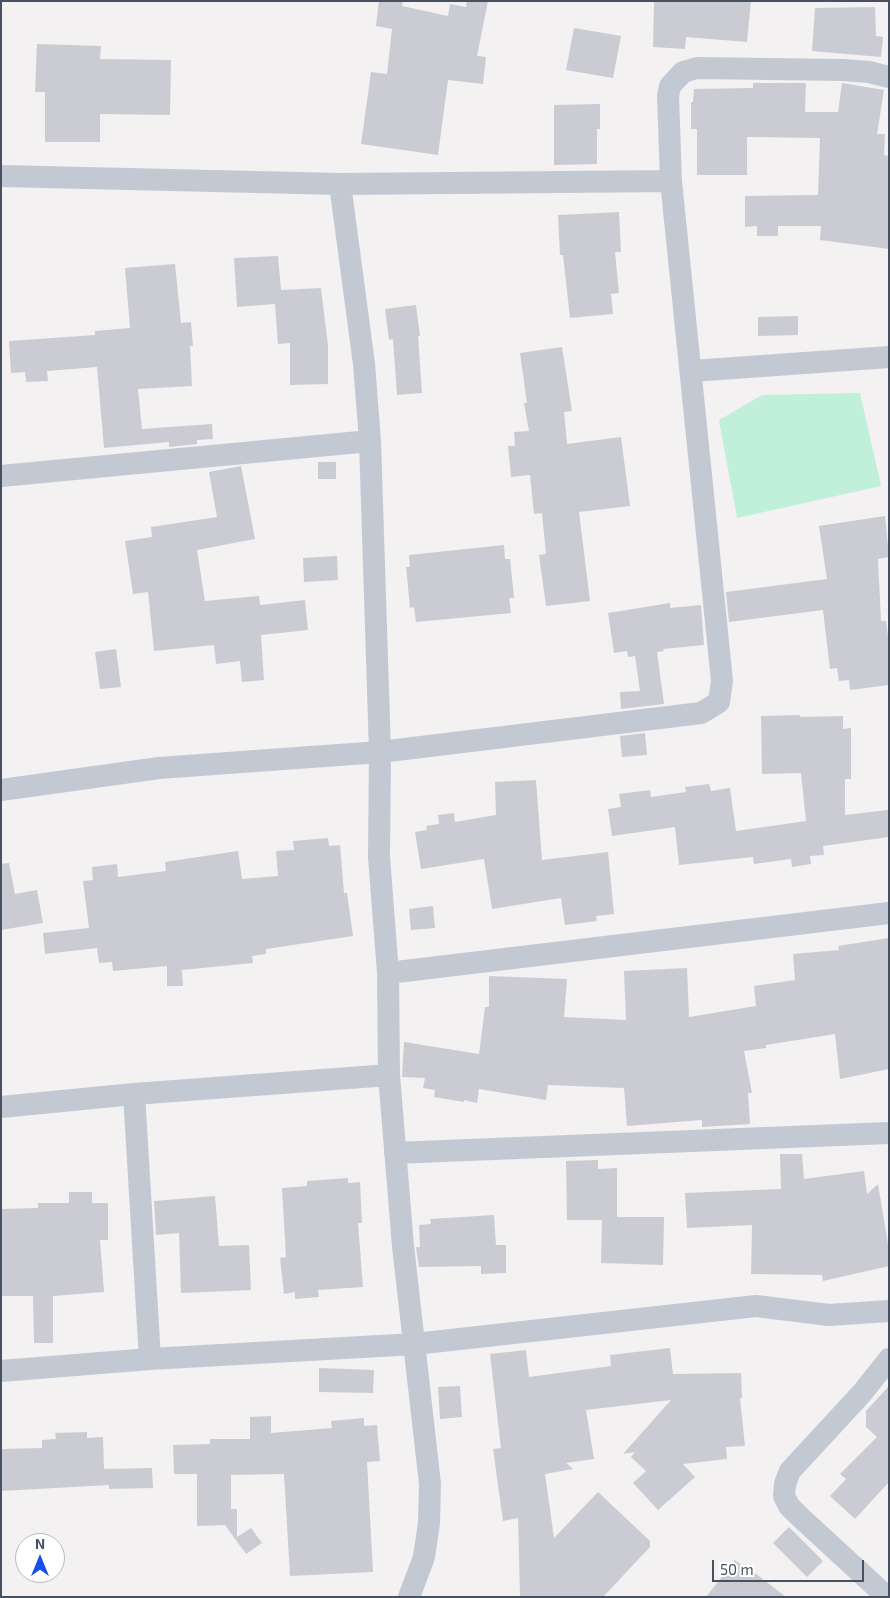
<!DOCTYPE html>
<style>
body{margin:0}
#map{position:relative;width:890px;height:1598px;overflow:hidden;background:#f3f1f1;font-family:"Exo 2",sans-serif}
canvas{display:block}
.frame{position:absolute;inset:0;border:2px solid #48515f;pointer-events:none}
.north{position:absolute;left:15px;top:1533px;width:50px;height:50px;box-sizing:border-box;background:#fff;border:1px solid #b6b9bf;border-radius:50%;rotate:0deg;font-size:14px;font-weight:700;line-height:20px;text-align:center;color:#48515f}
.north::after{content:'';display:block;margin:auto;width:18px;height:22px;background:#1650e8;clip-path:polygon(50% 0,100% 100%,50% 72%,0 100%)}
.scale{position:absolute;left:712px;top:1560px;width:152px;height:22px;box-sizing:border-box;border:2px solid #48515f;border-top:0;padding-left:6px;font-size:15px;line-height:18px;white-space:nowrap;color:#48515f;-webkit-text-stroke:4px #fff;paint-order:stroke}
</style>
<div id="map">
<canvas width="890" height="1598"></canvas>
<div class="frame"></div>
<div class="north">N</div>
<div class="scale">50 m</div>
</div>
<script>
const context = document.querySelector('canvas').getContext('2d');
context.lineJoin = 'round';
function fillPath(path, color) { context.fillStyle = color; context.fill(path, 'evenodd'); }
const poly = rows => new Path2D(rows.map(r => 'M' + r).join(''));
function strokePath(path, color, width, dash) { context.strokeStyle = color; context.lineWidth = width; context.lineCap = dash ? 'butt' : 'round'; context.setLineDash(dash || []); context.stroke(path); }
fillPath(poly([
 [860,393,881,486,737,518,719,420,762,395]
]), '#c0f0da');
fillPath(poly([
 [379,1,403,1,402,6,448,16,450,4,466,7,467,1,488,1,477,56,486,57,483,84,448,80,438,155,361,144,371,72,387,74,392,29,376,26],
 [654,1,751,1,747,42,686,37,685,49,653,47],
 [875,7,876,36,883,37,881,57,812,51,815,8],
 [574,28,621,36,613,78,566,70],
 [37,44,101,46,100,59,171,60,170,115,100,114,100,142,45,142,45,92,35,92],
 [753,83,806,83,805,112,838,112,842,83,884,90,877,134,885,134,884,155,889,156,889,249,820,240,821,226,778,226,778,236,757,236,757,226,745,227,745,196,818,195,820,138,747,137,747,175,697,175,697,129,691,129,691,102,693,102,694,89,753,88],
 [600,104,600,129,597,129,597,164,554,165,554,105],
 [619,212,621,252,615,252,619,293,611,294,613,314,570,318,563,255,560,255,558,215],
 [278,256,281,290,321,288,328,346,328,384,290,385,290,343,278,344,275,304,237,307,234,258],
 [175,264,181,323,191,322,193,346,190,346,192,386,138,389,142,429,212,424,213,439,197,440,197,444,169,447,169,442,104,448,97,367,47,371,48,381,26,382,25,372,11,373,9,341,95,335,95,331,130,328,125,268],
 [416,305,420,336,418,336,422,393,397,395,393,339,389,340,385,309],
 [798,316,798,335,758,336,758,317],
 [562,347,572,411,564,412,567,444,621,437,630,506,579,512,590,601,546,606,539,555,546,554,542,513,534,514,530,475,511,477,508,446,515,446,514,432,529,431,524,403,527,403,520,353],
 [318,462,336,462,336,479,318,479],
 [241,466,255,539,197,550,205,601,259,596,260,605,305,600,308,630,261,635,264,680,242,682,240,661,216,664,214,645,154,651,148,592,133,594,125,541,152,537,151,527,217,517,209,472],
 [885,516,889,557,878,559,881,621,886,621,889,643,889,685,850,690,849,680,839,681,837,668,830,669,823,610,729,622,726,592,827,579,819,526],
 [504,545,505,559,510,559,514,598,509,598,511,613,416,622,414,607,410,608,406,567,410,567,409,555],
 [337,556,338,580,304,582,303,558],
 [670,603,670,608,701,605,704,645,663,649,664,651,657,652,664,704,621,709,620,692,640,691,635,656,628,657,627,651,614,653,608,613],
 [116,649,121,687,100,689,95,652],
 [800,715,800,717,843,716,843,729,851,728,851,779,845,779,845,815,888,810,889,837,823,846,824,855,810,856,811,864,792,867,791,859,754,864,753,857,679,865,675,827,612,836,608,809,621,807,619,794,650,790,651,797,686,792,685,787,709,784,711,791,730,788,736,831,806,821,801,773,762,774,761,716],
 [645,733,647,755,622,757,620,736],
 [536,780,542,860,608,852,614,914,596,916,597,921,565,925,561,898,492,909,484,859,421,869,415,832,427,830,426,826,439,824,438,815,454,813,455,822,496,815,495,782],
 [328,838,329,846,340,845,344,893,347,893,353,936,266,949,266,954,252,956,253,963,182,970,183,986,167,986,167,966,113,971,112,962,99,963,97,948,45,954,43,933,89,928,83,881,93,880,92,867,117,864,118,877,166,871,165,862,238,851,242,879,278,876,276,851,294,850,293,841],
 [9,863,15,894,37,890,43,923,1,930,1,864],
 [433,906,435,928,411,930,409,909],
 [889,938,889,1069,840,1079,835,1034,766,1045,766,1048,744,1051,752,1093,748,1093,750,1124,702,1127,702,1120,627,1126,624,1088,548,1085,546,1100,479,1089,477,1103,464,1100,464,1102,434,1097,435,1090,423,1088,425,1078,402,1077,404,1042,479,1054,485,1007,489,1007,489,976,567,979,564,1017,626,1020,624,971,687,968,689,1017,756,1006,754,986,795,980,793,954,839,950,838,946],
 [780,1154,802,1154,804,1179,864,1171,867,1194,878,1184,889,1250,889,1266,823,1281,822,1275,751,1274,752,1225,687,1228,685,1193,781,1189],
 [598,1160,598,1169,617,1168,617,1217,664,1217,663,1265,601,1263,602,1220,567,1220,566,1161],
 [348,1178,348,1183,360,1182,362,1223,358,1223,363,1287,318,1290,319,1297,295,1299,295,1292,284,1294,280,1258,286,1257,282,1188,307,1186,307,1181],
 [69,1192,92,1192,92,1203,108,1203,108,1240,100,1240,104,1292,53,1296,53,1343,34,1343,33,1296,1,1296,1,1209,38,1208,38,1203,69,1203],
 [215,1196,219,1246,249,1245,251,1290,181,1293,179,1233,156,1235,154,1201],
 [494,1215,496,1245,506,1245,506,1273,481,1274,481,1266,419,1267,416,1247,420,1247,419,1225,431,1224,430,1219],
 [670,1348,673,1374,741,1373,742,1398,740,1398,745,1446,726,1447,727,1459,683,1464,695,1477,658,1510,633,1483,646,1471,631,1457,635,1452,623,1454,671,1400,586,1410,594,1459,566,1463,573,1469,545,1474,554,1538,598,1492,650,1541,650,1547,603,1597,520,1597,518,1518,503,1521,493,1449,501,1448,490,1354,526,1350,529,1377,611,1366,610,1355],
 [319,1368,374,1370,373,1393,319,1392],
 [460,1386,462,1417,440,1419,438,1387],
 [889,1386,889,1482,855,1519,830,1496,846,1479,840,1474,877,1437,866,1427,866,1411],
 [271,1416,271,1433,332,1428,331,1421,364,1418,364,1426,377,1425,380,1461,367,1462,373,1572,290,1576,284,1474,231,1475,231,1509,237,1509,237,1537,251,1528,262,1543,246,1554,225,1525,197,1526,197,1474,174,1474,173,1445,210,1444,210,1439,250,1439,250,1417],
 [87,1432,87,1438,103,1437,104,1469,152,1468,153,1488,109,1489,109,1485,1,1491,1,1449,42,1448,42,1440,56,1439,55,1433],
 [789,1527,823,1561,807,1577,773,1543],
 [735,1560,745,1568,746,1566,786,1597,706,1597]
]), '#cbccd3');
strokePath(poly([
 [1,176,340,184,364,364,370,441,380,752,379,857,388,973,389,1075,403,1246,430,1484,429,1523,424,1557,409,1597],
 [671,181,668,96,670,86,683,72,697,68,843,70,869,72,889,77],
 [692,371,889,357],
 [1,476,370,441],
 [1,790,159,768,380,752,701,713,719,702,722,681,671,181,340,184],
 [388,973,889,913],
 [134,1094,150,1359,415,1344,756,1306,829,1315,889,1311],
 [1,1107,134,1094,389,1075],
 [395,1153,889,1133],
 [1,1371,150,1359],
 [887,1597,799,1516,789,1506,784,1496,785,1484,790,1471,862,1393,889,1359]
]), '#c2c9d3', 22);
</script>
